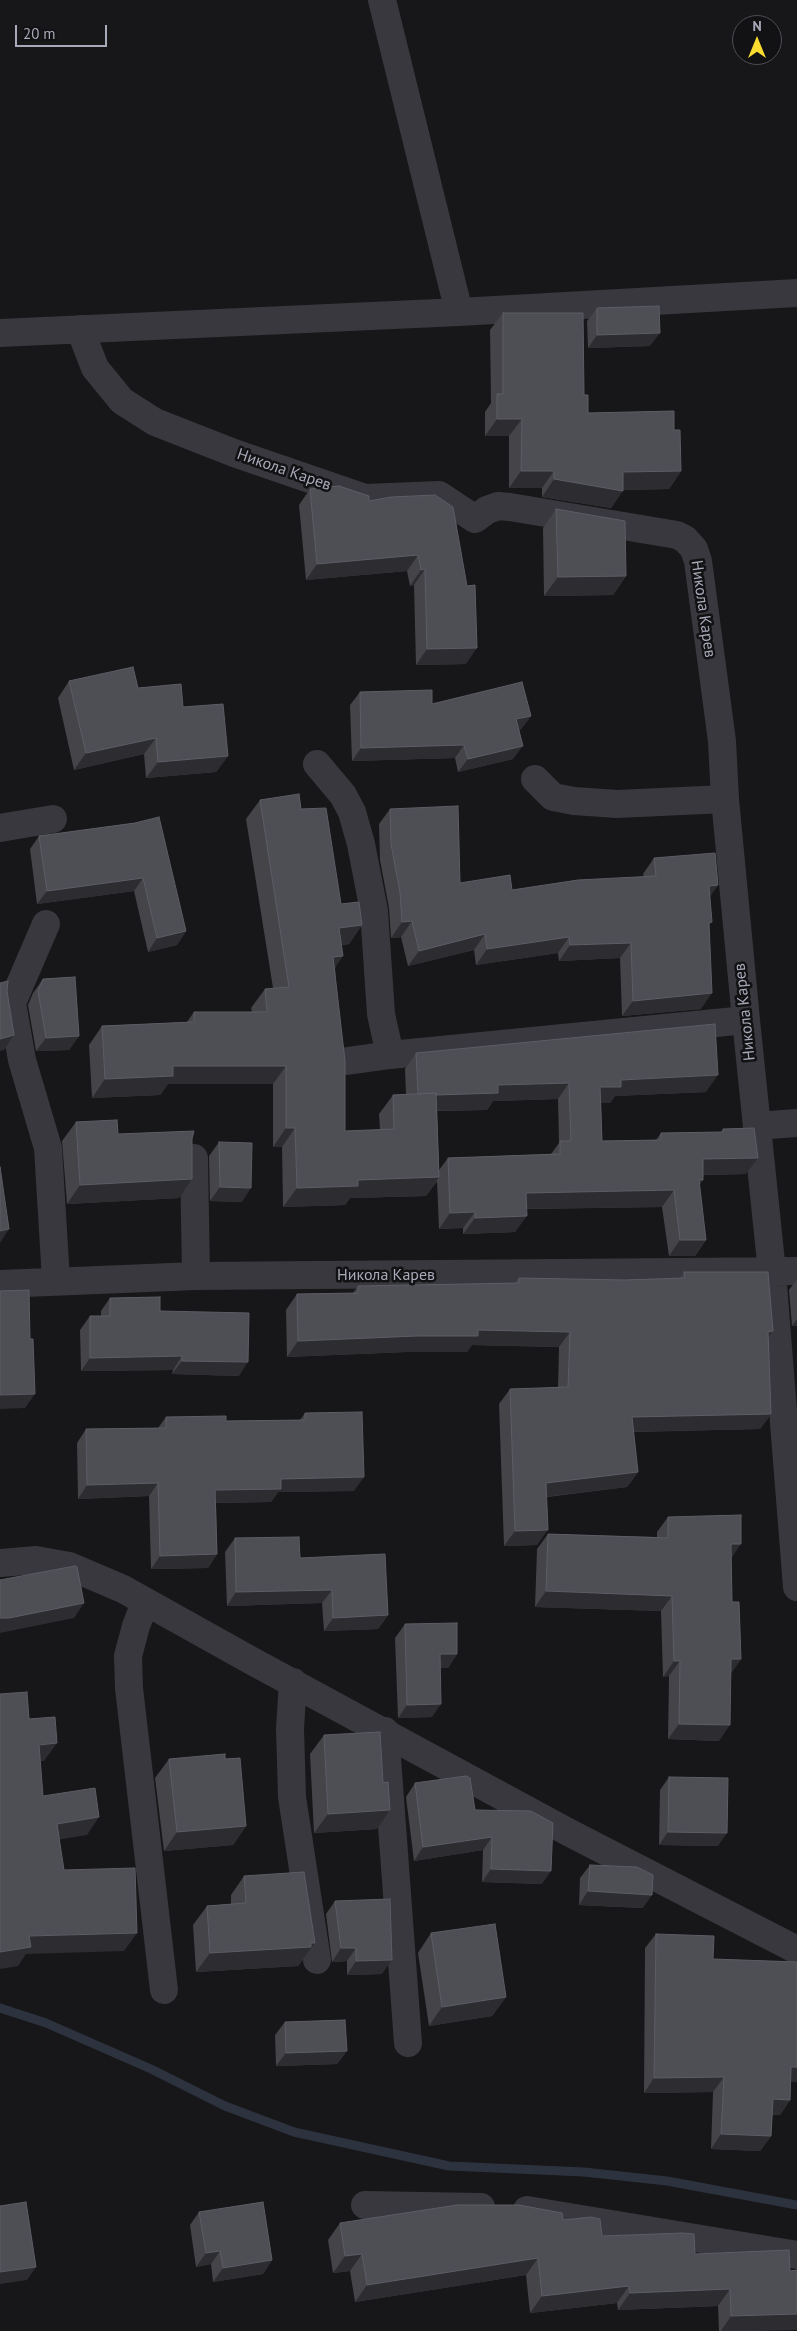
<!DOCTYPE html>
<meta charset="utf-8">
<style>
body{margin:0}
#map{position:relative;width:797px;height:2331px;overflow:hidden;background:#171719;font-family:"PT Sans",sans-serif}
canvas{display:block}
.north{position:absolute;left:732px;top:15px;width:50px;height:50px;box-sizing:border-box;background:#121214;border:1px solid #4e4f56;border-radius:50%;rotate:0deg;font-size:14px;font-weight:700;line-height:20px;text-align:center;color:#a8aab9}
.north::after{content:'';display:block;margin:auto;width:18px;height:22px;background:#f9dc2f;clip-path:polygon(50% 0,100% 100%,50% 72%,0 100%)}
.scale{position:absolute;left:15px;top:25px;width:92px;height:22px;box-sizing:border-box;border:2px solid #a8aab9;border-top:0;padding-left:6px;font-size:15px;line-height:18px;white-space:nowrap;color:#a8aab9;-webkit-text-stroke:4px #121214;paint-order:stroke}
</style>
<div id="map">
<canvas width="797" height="2331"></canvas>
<div class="north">N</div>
<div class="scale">20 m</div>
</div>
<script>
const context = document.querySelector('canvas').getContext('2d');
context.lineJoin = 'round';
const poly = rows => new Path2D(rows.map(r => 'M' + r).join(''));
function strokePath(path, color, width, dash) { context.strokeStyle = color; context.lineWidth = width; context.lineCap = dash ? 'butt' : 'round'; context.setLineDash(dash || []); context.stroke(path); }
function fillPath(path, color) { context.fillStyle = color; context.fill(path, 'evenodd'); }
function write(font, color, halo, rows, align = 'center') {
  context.font = font + ' "PT Sans",sans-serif'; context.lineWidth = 5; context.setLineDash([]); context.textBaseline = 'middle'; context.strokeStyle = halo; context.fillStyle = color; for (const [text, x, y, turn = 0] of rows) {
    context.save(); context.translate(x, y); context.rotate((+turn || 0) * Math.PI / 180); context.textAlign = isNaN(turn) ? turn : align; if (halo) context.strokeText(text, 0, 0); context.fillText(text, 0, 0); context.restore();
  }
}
strokePath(poly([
 [0,2008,46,2023,151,2069,225,2106,294,2132,449,2166,584,2172,667,2181,797,2205]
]), '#2c323e', 9);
strokePath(poly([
 [382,0,459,312],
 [80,329,95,368,122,401,155,422,234,453,365,498,439,495,475,519,487,510,498,506,510,507,677,535,685,539,694,549,698,561,722,741,725,799,746,1020,772,1272,797,1587],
 [0,333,459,312,797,293],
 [317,764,343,795,352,812,361,844,374,911,381,1014,390,1055],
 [535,779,553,797,574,801,617,804,725,799],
 [0,828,53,819],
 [46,924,12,1003,22,1060,48,1148,56,1280],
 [347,1061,390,1055,746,1020],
 [757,1126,797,1123],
 [194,1158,196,1276],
 [0,1284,196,1276,797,1271],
 [0,1563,36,1560,69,1566,123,1589,252,1661,568,1832,797,1950],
 [145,1603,136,1626,128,1656,129,1688,164,1990],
 [293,1682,290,1728,292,1797,317,1960],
 [385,1731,408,2043],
 [365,2205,481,2207],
 [527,2210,797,2255]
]), '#38383e', 28);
fillPath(poly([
 [597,308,650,346,588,348,587,321],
 [503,313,584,395,588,413,674,430,681,471,669,489,623,490,611,508,542,497,542,488,509,488,509,436,485,436,485,412,491,403,490,330],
 [310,489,369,501,435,495,466,664,416,665,414,585,410,586,407,571,306,580,299,505],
 [556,509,626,576,613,595,544,596,543,528],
 [69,681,138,688,183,707,228,756,216,772,146,778,144,754,74,770,58,698],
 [360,692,432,704,531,716,521,729,519,730,513,759,458,772,455,758,352,761,350,705],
 [260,800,301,809,341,904,362,925,349,944,342,945,335,969,345,1131,380,1130,379,1114,393,1095,406,1094,405,1069,416,1053,706,1092,615,1096,610,1103,601,1103,602,1141,656,1140,661,1133,721,1132,723,1129,746,1174,703,1175,703,1180,699,1186,706,1240,695,1256,669,1256,662,1207,526,1209,515,1232,463,1234,463,1228,439,1229,437,1181,426,1196,350,1198,345,1205,283,1207,282,1147,273,1147,273,1084,168,1084,160,1095,92,1098,89,1045,102,1026,187,1022,194,1012,252,1012,251,1008,265,989,273,988,246,819],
 [558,1099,559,1143,551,1154,448,1158,439,1170,437,1111,487,1110,493,1101],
 [390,809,460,883,512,890,644,877,643,874,654,858,718,885,710,896,709,927,701,1009,622,1016,620,958,559,961,558,953,476,965,474,950,408,966,401,937,391,938,389,908,380,860,379,824],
 [135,823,186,931,177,945,148,952,134,891,37,904,30,849,39,836],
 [43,979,79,1036,69,1050,36,1051,28,1005,33,993],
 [76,1122,118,1134,192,1139,179,1198,67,1204,62,1141],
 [219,1142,242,1202,210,1201,209,1156],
 [684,1272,773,1331,769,1338,771,1414,760,1429,633,1432,638,1472,627,1487,547,1497,537,1545,504,1546,499,1404,510,1389,558,1388,559,1347,472,1345,467,1352,406,1352,287,1357,286,1310,297,1294,353,1293,358,1286,515,1283,519,1278,624,1280,680,1278],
 [797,1279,797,1326,792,1326,789,1290],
 [110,1298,160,1311,239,1376,172,1374,173,1370,81,1371,80,1330,90,1316,101,1316,101,1311],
 [305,1413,354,1491,278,1492,271,1502,216,1503,217,1554,208,1568,151,1569,149,1496,78,1499,77,1443,86,1429,158,1428,166,1417,226,1421,300,1420],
 [668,1517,731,1559,732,1602,741,1659,731,1673,719,1741,668,1739,669,1676,663,1677,661,1611,535,1607,537,1549,548,1534,657,1537,657,1532],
 [235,1538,300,1558,388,1615,378,1629,324,1631,322,1603,227,1606,225,1552],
 [405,1624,457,1654,448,1668,440,1668,432,1717,398,1718,395,1638],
 [324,1735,377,1829,314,1833,310,1754],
 [169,1759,246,1826,233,1845,164,1851,155,1778],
 [669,1777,718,1846,659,1845,660,1790],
 [415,1783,475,1810,542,1884,482,1882,483,1850,414,1861,406,1797],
 [590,1865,643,1908,579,1905,580,1878],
 [244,1876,315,1943,298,1966,196,1972,193,1925,207,1906,231,1904,231,1895],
 [335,1901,382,1974,347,1975,347,1961,332,1962,326,1914],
 [431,1933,506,1997,492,2016,429,2026,418,1953],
 [656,1934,713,1959,797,1962,797,2082,791,2082,790,2100,780,2115,772,2115,771,2136,760,2151,711,2149,713,2092,644,2093,645,1948],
 [285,2022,347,2051,337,2064,276,2066,275,2035],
 [199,2212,272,2260,263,2274,213,2282,211,2264,196,2267,190,2225],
 [563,2220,602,2236,695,2254,790,2271,797,2270,797,2330,719,2331,718,2306,618,2310,617,2303,530,2313,526,2275,355,2302,350,2271,333,2273,328,2240,340,2223]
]), '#444449');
fillPath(poly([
 [660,333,650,346,588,348,597,335],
 [497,419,522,419,509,436,485,436],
 [521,471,554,471,542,488,509,488],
 [681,471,669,489,619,490,623,491,611,508,542,497,554,479,623,472],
 [418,555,407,571,306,580,317,564],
 [425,569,414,585,410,586,421,570],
 [626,576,613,595,544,596,558,577],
 [477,648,466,664,416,665,427,649],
 [531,716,521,729,507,732,516,719],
 [156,738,144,754,74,770,86,753],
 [464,745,455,758,352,761,361,748],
 [523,746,513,759,458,772,468,759],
 [228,756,216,772,146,778,158,762],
 [143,878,134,891,37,904,47,891],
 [718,885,707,901,709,886],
 [412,921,401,937,391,938,402,922],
 [362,925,349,944,326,947,339,928],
 [186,931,177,945,148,952,157,938],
 [485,934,474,950,408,966,419,951],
 [569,937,558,953,476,965,487,949],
 [631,943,620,958,559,961,570,945],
 [343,956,330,975,333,957],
 [712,993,701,1009,622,1016,633,1001],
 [14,1035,4,1050,0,1051,0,1039],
 [79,1036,69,1050,36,1051,46,1038],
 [173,1066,286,1066,273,1084,168,1084,160,1095,92,1098,105,1079],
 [718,1075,706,1092,615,1096,610,1103,589,1103,600,1087,621,1080],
 [569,1083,558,1099,493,1101,487,1110,407,1111,418,1095,498,1085],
 [286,1128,295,1128,282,1147,273,1147],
 [758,1158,746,1174,691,1175,703,1159],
 [439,1177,426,1196,350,1198,345,1205,283,1207,297,1188,358,1180],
 [192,1179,179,1198,67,1204,80,1185],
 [699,1180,703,1180,692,1197],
 [220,1187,251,1188,242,1202,210,1201],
 [674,1190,662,1207,514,1209,526,1193],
 [475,1212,463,1228,439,1229,450,1213],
 [527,1216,515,1232,463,1234,475,1218],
 [9,1229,0,1243,0,1231],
 [680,1240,706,1240,695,1256,669,1256],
 [797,1319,797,1326,792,1326],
 [478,1330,570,1332,559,1347,472,1345,467,1352,406,1352,287,1357,298,1341],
 [773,1331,762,1347,768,1332],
 [182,1356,173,1370,81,1371,90,1358],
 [182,1361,248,1362,239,1376,172,1374],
 [35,1394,25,1408,0,1409,0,1395],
 [771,1414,760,1429,621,1432,632,1417],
 [638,1472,627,1487,536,1498,546,1483],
 [364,1477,354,1491,278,1492,271,1502,206,1503,215,1490,281,1479],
 [158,1483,149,1496,78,1499,87,1485],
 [548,1530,537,1545,504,1546,515,1531],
 [731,1544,741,1544,730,1560],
 [217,1554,208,1568,151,1569,160,1556],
 [332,1590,322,1603,227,1606,236,1592],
 [546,1591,672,1596,661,1611,535,1607],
 [84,1603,74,1618,0,1633,0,1618],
 [388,1615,378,1629,324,1631,333,1618],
 [440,1654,457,1654,448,1668,430,1668],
 [731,1659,741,1659,730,1675],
 [674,1661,680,1661,669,1676,663,1677],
 [441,1704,432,1717,398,1718,407,1705],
 [679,1724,730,1725,719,1741,668,1739],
 [57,1743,44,1761,26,1763,39,1745],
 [390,1810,377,1829,314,1833,328,1814],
 [99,1817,87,1835,44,1842,57,1824],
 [246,1826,233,1845,164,1851,177,1832],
 [668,1832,727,1833,718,1846,659,1845],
 [492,1837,483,1850,414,1861,423,1847],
 [491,1869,551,1871,542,1884,482,1882],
 [588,1891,652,1895,643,1908,579,1905],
 [137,1933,124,1951,26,1954,18,1966,0,1969,0,1952,29,1936],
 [315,1943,298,1966,196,1972,210,1953],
 [341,1948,356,1948,347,1961,332,1962],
 [392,1960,382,1974,347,1975,356,1961],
 [506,1997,492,2016,429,2026,442,2007],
 [347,2051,337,2064,276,2066,286,2053],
 [791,2067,797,2067,797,2082,781,2082],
 [724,2077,713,2092,644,2093,654,2078],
 [773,2099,790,2100,780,2115,763,2114],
 [721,2134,771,2136,760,2151,711,2149],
 [220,2251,211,2264,196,2267,206,2253],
 [362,2254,350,2271,333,2273,345,2256],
 [538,2258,526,2275,355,2302,367,2285],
 [272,2260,263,2274,213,2282,223,2268],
 [36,2267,27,2280,0,2284,0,2272],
 [629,2286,617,2303,530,2313,542,2296],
 [730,2289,718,2306,618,2310,630,2293],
 [797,2314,797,2330,721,2331,731,2316]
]), '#2d2d31');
const building = poly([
 [659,306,660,333,597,335,597,308,659,306],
 [503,313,583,313,584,395,588,395,588,413,674,411,674,430,680,430,681,471,623,472,623,491,554,479,554,471,521,471,522,419,497,419,497,394,503,394,503,313],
 [339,486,369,496,369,501,391,497,435,495,453,507,467,586,475,585,477,648,427,649,425,569,421,570,418,555,317,564,310,489,339,486],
 [556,509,625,521,626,576,558,577,556,509],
 [133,667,138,688,181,684,183,707,223,704,228,756,158,762,156,738,86,753,69,681,133,667],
 [522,682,531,716,516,719,523,746,468,759,464,745,361,748,360,692,432,690,432,704,522,682],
 [299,794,301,809,326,808,341,904,359,902,362,925,339,928,343,956,333,957,345,1061,345,1131,394,1129,393,1095,436,1093,439,1177,358,1180,358,1186,297,1188,295,1128,286,1128,286,1066,173,1066,173,1076,105,1079,102,1026,194,1022,194,1012,267,1012,265,989,289,987,260,800,299,794],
 [458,806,460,883,510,875,512,890,578,880,656,876,654,858,715,853,718,885,709,886,712,922,709,923,712,993,633,1001,631,943,570,945,569,937,487,949,485,934,419,951,412,921,402,922,400,892,391,844,390,809,458,806],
 [159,817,186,931,157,938,143,878,47,891,39,836,135,823,159,817],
 [75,977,79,1036,46,1038,38,991,43,979,75,977],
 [8,981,7,991,14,1035,0,1039,0,983,8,981],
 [715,1024,718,1075,621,1080,621,1087,600,1087,602,1141,661,1140,661,1133,723,1132,723,1129,754,1128,758,1158,703,1159,703,1180,699,1180,706,1240,680,1240,674,1190,526,1193,527,1216,475,1218,475,1212,450,1213,448,1158,560,1154,560,1141,571,1141,569,1083,498,1085,498,1093,436,1095,436,1093,418,1094,416,1053,715,1024],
 [117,1120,118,1134,194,1131,192,1139,192,1179,80,1185,76,1122,117,1120],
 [219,1142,252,1143,251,1188,220,1187,219,1142],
 [0,1167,9,1229,0,1231,0,1167],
 [684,1272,768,1272,773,1331,768,1332,771,1414,632,1417,638,1472,546,1483,548,1530,515,1531,510,1389,568,1387,570,1332,478,1330,478,1336,417,1336,298,1341,297,1294,358,1293,358,1286,519,1283,519,1278,624,1280,685,1278,684,1272],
 [29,1290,30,1339,33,1339,35,1394,0,1395,0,1291,29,1290],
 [160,1297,160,1311,249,1313,248,1362,182,1361,182,1356,90,1358,90,1316,110,1316,110,1298,160,1297],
 [362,1412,364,1477,281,1479,281,1489,215,1490,217,1554,160,1556,158,1483,87,1485,86,1429,166,1428,166,1417,226,1416,226,1421,305,1420,305,1413,362,1412],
 [741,1515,741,1544,731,1544,732,1602,739,1602,741,1659,731,1659,730,1725,679,1724,680,1661,674,1661,672,1596,546,1591,548,1534,668,1538,668,1517,741,1515],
 [299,1537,300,1558,385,1554,388,1615,333,1618,332,1590,236,1592,235,1538,299,1537],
 [75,1566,77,1567,84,1603,9,1618,0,1618,0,1580,75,1566],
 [457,1623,457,1654,440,1654,441,1704,407,1705,405,1624,457,1623],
 [27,1692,29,1719,55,1717,57,1743,39,1745,43,1796,95,1788,99,1817,57,1824,64,1870,135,1868,137,1933,29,1936,31,1947,0,1952,0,1694,27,1692],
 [380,1732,383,1783,388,1782,390,1810,328,1814,324,1735,380,1732],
 [225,1754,225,1759,240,1758,246,1826,177,1832,169,1759,225,1754],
 [466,1776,470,1778,475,1810,531,1811,553,1823,551,1871,491,1869,492,1837,423,1847,415,1783,466,1776],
 [669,1777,728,1778,727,1833,668,1832,669,1777],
 [590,1865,637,1867,653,1875,652,1895,588,1891,590,1865],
 [304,1872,315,1943,311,1943,311,1947,210,1953,207,1906,246,1903,244,1876,304,1872],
 [390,1899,392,1960,356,1961,356,1948,341,1948,335,1901,390,1899],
 [495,1924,506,1997,442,2007,431,1933,495,1924],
 [656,1934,714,1936,713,1959,797,1962,797,2067,791,2067,790,2100,773,2099,771,2136,721,2134,724,2077,654,2078,656,1934],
 [345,2020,347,2051,286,2053,285,2022,345,2020],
 [26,2202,36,2267,0,2272,0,2206,26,2202],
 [263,2202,272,2260,223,2268,220,2251,206,2253,199,2212,263,2202],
 [457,2205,519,2205,562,2213,563,2220,591,2217,600,2219,602,2236,683,2233,694,2234,695,2254,789,2250,790,2271,797,2270,797,2314,731,2316,730,2289,630,2293,629,2286,542,2296,538,2258,367,2285,362,2254,345,2256,340,2223,457,2205]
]);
fillPath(building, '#4e4f55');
strokePath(building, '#5c5d65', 1);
write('16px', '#a8aab9', '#121214', [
 ["Никола Карев",284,470,19],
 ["Никола Карев",703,609,82],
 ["Никола Карев",745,1012,-96],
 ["Никола Карев",386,1275]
]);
</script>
